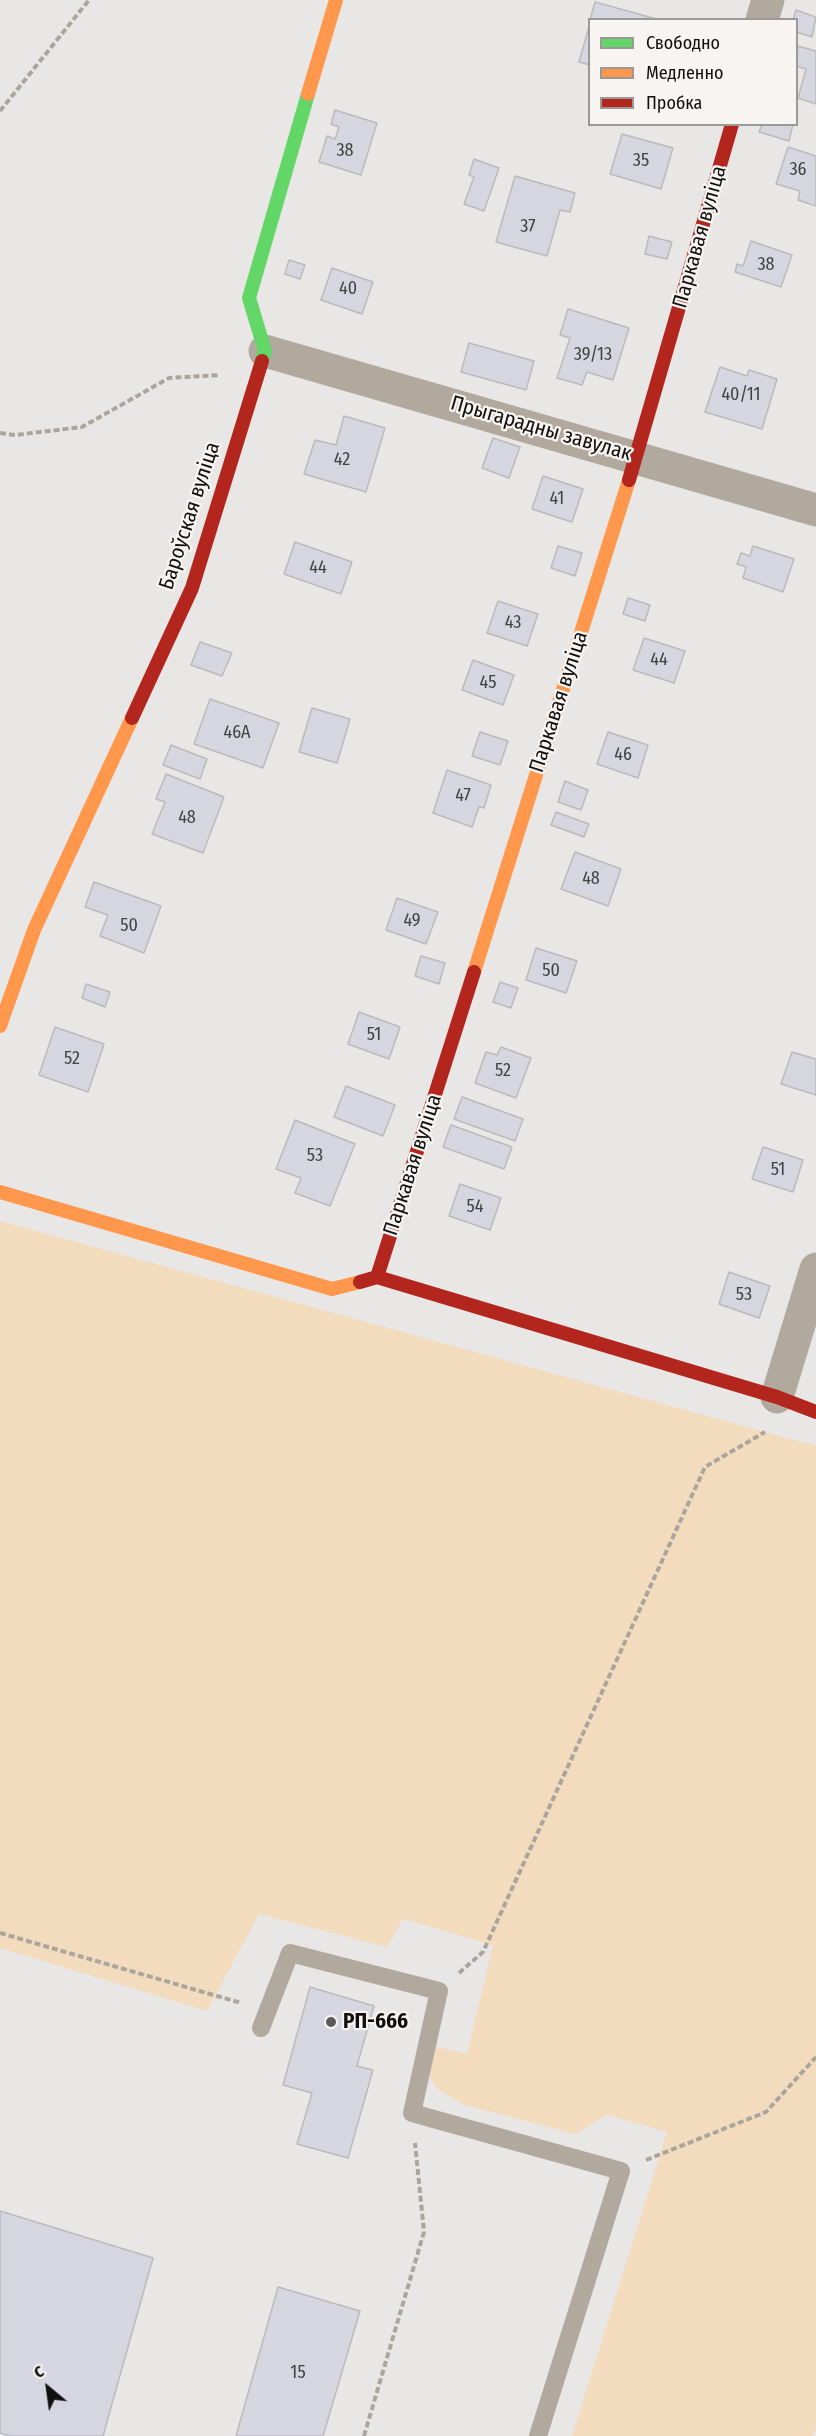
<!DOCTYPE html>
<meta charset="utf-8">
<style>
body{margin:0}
#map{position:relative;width:816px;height:2436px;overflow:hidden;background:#e9e7e5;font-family:"Fira Sans Condensed",sans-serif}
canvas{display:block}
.legend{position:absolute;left:588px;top:18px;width:210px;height:108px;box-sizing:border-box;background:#f7f4f1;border:2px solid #9b9997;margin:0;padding:8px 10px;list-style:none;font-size:18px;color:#11100f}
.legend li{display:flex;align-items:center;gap:12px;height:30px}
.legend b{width:30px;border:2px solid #9b9997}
.north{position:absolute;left:18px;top:2358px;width:60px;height:60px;-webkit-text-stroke:4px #f7f4f1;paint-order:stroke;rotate:331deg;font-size:16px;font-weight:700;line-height:24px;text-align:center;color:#11100f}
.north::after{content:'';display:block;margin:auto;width:21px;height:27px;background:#11100f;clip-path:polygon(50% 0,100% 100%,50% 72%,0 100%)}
</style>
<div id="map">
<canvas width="816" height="2436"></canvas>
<ul class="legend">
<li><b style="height:8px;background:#63d668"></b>Свободно</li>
<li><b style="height:8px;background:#ff974d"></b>Медленно</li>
<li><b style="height:8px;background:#b3261e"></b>Пробка</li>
</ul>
<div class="north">С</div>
</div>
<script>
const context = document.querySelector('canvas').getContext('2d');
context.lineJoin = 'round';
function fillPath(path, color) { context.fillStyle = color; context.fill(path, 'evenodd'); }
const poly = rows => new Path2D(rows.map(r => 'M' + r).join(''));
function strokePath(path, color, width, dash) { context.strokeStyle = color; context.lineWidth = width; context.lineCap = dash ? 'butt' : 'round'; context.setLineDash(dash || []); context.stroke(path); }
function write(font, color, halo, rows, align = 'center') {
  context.font = font + ' "Fira Sans Condensed",sans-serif'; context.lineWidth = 4.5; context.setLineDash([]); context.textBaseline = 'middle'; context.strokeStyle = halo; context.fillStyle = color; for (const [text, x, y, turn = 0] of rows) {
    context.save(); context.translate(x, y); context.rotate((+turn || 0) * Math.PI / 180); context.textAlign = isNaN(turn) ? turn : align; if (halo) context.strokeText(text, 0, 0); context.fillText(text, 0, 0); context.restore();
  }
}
fillPath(poly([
 [0,1221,816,1446,816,2427,813,2436,572,2436,667,2132,607,2115,575,2134,465,2105,437,2089,425,2068,428,2058,436,2047,467,2054,493,1945,403,1919,387,1947,259,1914,207,2011,0,1948]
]), '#f3dbbe');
const building = poly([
 [595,2,660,20,590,20,595,2],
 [796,10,816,17,812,37,796,32,796,20,793,20,796,10],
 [590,23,590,65,579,62,590,23],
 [798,46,816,51,816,104,798,98,806,69,796,66,798,46],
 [335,110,377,123,361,175,319,162,327,136,335,139,339,127,331,124,335,110],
 [762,124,793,124,789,141,759,132,762,124],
 [622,134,673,148,661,189,610,174,622,134],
 [788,147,816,156,816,206,798,200,800,191,776,184,788,147],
 [474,159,499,168,484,211,464,204,474,177,469,175,474,159],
 [515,176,575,193,570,212,560,210,547,256,496,242,515,176],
 [649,236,672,242,667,259,645,254,649,236],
 [751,241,792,255,781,287,735,272,737,264,743,266,751,241],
 [289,260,305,265,300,279,285,274,289,260],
 [332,268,373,282,362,314,321,300,332,268],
 [568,309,629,328,613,380,587,372,582,385,557,378,570,338,560,335,568,309],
 [469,343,534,361,526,390,461,372,469,343],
 [720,367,747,376,749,370,777,379,762,429,705,412,720,367],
 [344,416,385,428,366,492,304,474,315,440,336,445,344,416],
 [493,438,520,447,509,478,482,468,493,438],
 [543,476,583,489,572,522,532,509,543,476],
 [295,542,352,562,341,594,284,574,295,542],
 [558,546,582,553,575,576,551,568,558,546],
 [753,546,794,559,783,592,743,578,746,567,737,564,741,553,750,556,753,546],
 [628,598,650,605,645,621,623,614,628,598],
 [498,601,538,614,527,646,487,633,498,601],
 [644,638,685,651,674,683,633,670,644,638],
 [200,642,232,653,222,676,191,665,200,642],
 [473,660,514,675,503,705,462,690,473,660],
 [210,699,279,723,263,768,194,744,210,699],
 [312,708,350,719,337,763,299,752,312,708],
 [480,732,508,741,500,765,472,756,480,732],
 [608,732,648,745,638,778,597,764,608,732],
 [171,745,207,759,200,779,163,765,171,745],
 [447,770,491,785,484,808,479,807,472,827,433,813,447,770],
 [166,774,224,797,203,853,152,834,165,802,156,799,166,774],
 [565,781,588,790,581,810,558,802,565,781],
 [556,812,589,824,584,837,551,825,556,812],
 [575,852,621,869,608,906,561,889,575,852],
 [94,882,161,906,144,953,100,936,108,915,85,907,94,882],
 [397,898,438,912,426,944,386,930,397,898],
 [536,948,577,961,566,993,526,980,536,948],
 [421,956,445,963,439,984,415,976,421,956],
 [500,982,518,988,511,1008,493,1002,500,982],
 [86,984,110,992,105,1007,82,998,86,984],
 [359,1012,400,1027,389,1059,348,1044,359,1012],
 [55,1027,104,1044,88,1092,39,1075,55,1027],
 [501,1047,531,1058,516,1098,475,1083,486,1052,497,1055,501,1047],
 [792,1052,816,1059,816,1095,781,1084,792,1052],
 [346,1086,395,1105,383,1136,334,1117,346,1086],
 [462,1097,523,1119,515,1141,454,1119,462,1097],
 [295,1120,355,1144,330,1206,295,1193,301,1178,276,1169,295,1120],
 [451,1125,512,1147,504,1169,443,1147,451,1125],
 [763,1147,803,1160,793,1192,752,1179,763,1147],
 [460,1184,501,1198,490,1230,449,1216,460,1184],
 [729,1272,770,1286,759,1318,719,1304,729,1272],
 [310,1987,374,2006,357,2066,373,2070,348,2158,297,2144,312,2093,283,2085,310,1987],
 [0,2211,153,2258,103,2436,10,2436,0,2433,0,2211],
 [278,2287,360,2311,323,2436,236,2436,278,2287]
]);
fillPath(building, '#d5d6df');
strokePath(building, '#bbbaba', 1.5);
strokePath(poly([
 [0,111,89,0],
 [0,433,15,435,82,427,169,378,220,375],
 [0,1933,241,2003],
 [459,1973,483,1952,705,1467,765,1432],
 [646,2160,766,2112,816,2057],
 [364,2436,424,2232,415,2143]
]), '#aba59d', 4, [6, 3]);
strokePath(poly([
 [261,2028,290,1953,439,1991,412,2113,621,2171,538,2436]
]), '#b2a99e', 18);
strokePath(poly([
 [762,20,768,0],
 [265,351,816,510],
 [777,1397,816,1269]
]), '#b2a99e', 33);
strokePath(poly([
 [262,361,265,351,249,298,308,94]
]), '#63d668', 14);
strokePath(poly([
 [308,94,336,0],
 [474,972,629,480],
 [0,1026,34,930,132,718],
 [0,1192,332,1289,360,1282]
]), '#ff974d', 14);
strokePath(poly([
 [629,480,732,124],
 [132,718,192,588,262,361],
 [377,1277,474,972],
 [360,1282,377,1277,777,1397,816,1412]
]), '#b3261e', 14);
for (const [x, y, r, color] of [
 [331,2022,6,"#5d5b5a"]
]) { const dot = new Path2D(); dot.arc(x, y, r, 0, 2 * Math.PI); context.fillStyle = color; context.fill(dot); strokePath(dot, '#f7f4f1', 2); }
write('18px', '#434244', null, [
 ["38",345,151],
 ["35",641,161],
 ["36",798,170],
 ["37",528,227],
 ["38",766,265],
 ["40",348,289],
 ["39/13",593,355],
 ["40/11",741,395],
 ["42",342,460],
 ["41",557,499],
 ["44",318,568],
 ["43",513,623],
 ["44",659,660],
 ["45",488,683],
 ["46А",237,733],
 ["46",623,755],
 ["47",463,796],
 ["48",187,818],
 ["48",591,879],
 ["49",412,921],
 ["50",129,926],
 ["50",551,971],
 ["51",374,1035],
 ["52",72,1059],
 ["52",503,1071],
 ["53",315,1156],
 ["51",778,1170],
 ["54",475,1207],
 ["53",744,1295],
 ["15",298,2373]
]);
write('21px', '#11100f', '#f7f4f1', [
 ["Паркавая вуліца",700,237,-74],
 ["Прыгарадны завулак",541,429,16],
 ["Бароўская вуліца",190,516,-72],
 ["Паркавая вуліца",559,702,-72],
 ["Паркавая вуліца",413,1165,-72]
]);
write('bold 21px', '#11100f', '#f7f4f1', [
 ["РП-666",343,2022]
], 'left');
</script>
